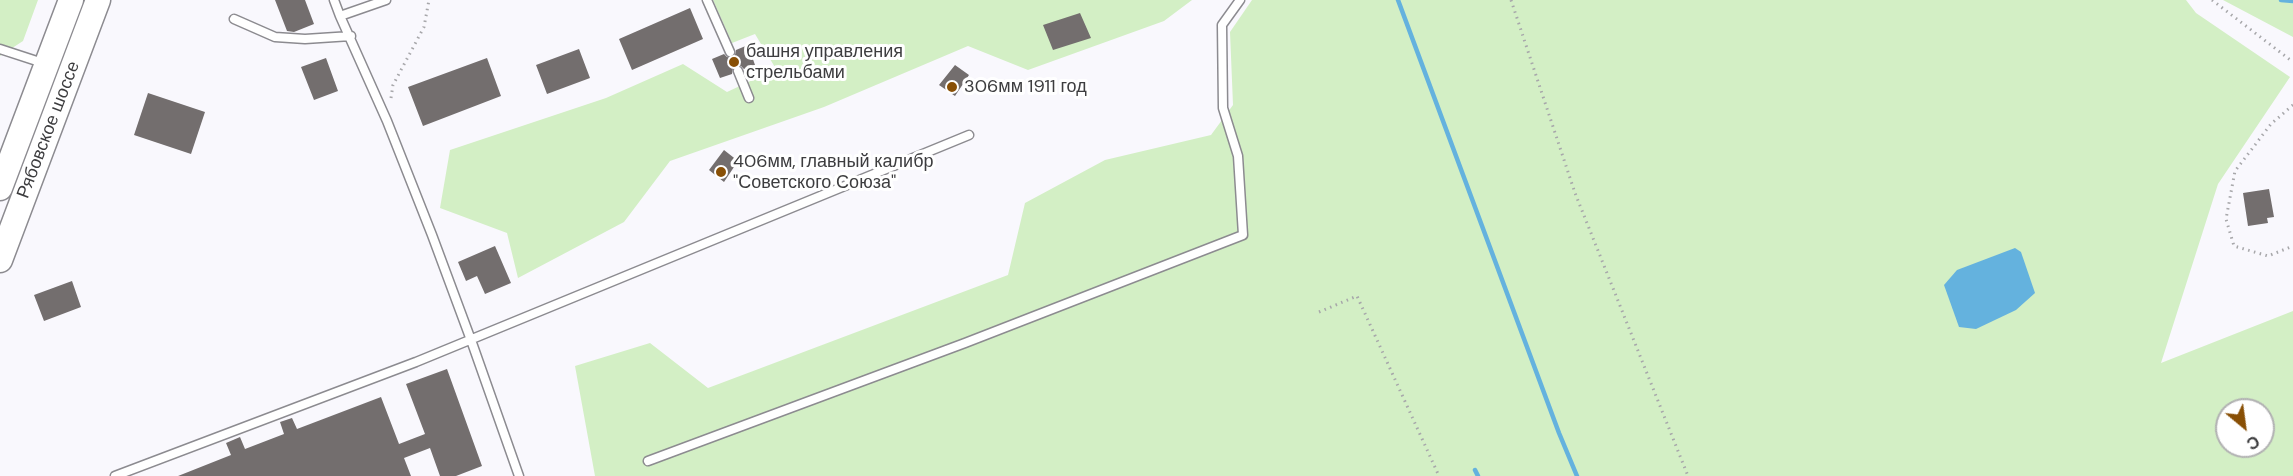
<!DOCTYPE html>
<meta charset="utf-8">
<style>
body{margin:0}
#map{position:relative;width:2293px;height:476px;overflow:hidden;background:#f9f8fd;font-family:"DM Sans",sans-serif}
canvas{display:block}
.north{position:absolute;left:2215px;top:398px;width:60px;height:60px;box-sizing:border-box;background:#fff;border:2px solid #b1b1b2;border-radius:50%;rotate:151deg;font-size:16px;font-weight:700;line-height:24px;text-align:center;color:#3d3d3f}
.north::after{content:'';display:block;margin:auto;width:21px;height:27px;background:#884f05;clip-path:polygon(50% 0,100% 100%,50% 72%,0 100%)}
</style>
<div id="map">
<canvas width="2293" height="476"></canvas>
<div class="north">С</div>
</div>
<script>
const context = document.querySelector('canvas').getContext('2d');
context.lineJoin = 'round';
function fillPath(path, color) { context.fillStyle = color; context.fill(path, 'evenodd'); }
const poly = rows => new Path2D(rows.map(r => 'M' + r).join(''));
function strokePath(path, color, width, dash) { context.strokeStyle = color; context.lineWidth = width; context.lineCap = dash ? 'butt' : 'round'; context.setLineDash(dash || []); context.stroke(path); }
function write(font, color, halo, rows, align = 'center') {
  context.font = font + ' "DM Sans",sans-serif'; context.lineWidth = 6; context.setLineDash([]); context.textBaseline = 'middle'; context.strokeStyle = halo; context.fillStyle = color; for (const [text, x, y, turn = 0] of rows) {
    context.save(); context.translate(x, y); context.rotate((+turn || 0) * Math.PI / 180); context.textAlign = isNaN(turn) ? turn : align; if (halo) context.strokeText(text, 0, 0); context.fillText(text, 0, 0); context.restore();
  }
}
fillPath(poly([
 [0,0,38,0,23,41,0,56],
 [713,0,1192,0,1164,21,1028,70,968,46,824,107,670,161,624,222,518,278,507,233,440,208,450,150,606,98,683,64,727,92,776,69,755,34,732,43],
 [1252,0,2186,0,2196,13,2290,77,2218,184,2161,363,2293,311,2293,476,595,476,575,366,650,343,708,388,1008,275,1025,203,1105,160,1211,135,1233,105,1230,32],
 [2227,410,2263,410,2263,446,2227,446],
 [2223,0,2293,0,2293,37]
]), '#d3efc5');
fillPath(poly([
 [2015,248,2021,252,2035,293,2016,310,1976,329,1959,327,1944,285,1957,270]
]), '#64b2de');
strokePath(poly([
 [1398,0,1559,433,1577,476],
 [2281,0,2293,1],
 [1475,470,1478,476]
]), '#64b2de', 4.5);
fillPath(poly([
 [275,0,305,0,314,24,294,32,287,31],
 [690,8,703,39,632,70,619,39],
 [1080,13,1091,38,1053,50,1043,25],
 [748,45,755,65,744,69,741,66,736,65,733,68,732,74,720,78,712,59,724,54,727,57,732,58,735,55,736,50],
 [579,49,590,78,547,94,536,65],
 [326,58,338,91,314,100,301,67],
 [487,58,501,96,423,126,408,87],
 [955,65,969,75,955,96,939,85],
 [148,93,205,112,191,154,134,135],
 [724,150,738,161,724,182,709,170],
 [2269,189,2274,217,2267,218,2268,223,2248,226,2243,193],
 [495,246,511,283,485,294,477,276,466,281,458,262],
 [72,281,81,307,44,321,34,295],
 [447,369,482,466,456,476,440,476,430,448,404,458,411,476,178,476,231,455,226,443,240,437,245,449,284,434,280,422,292,418,297,429,381,397,399,444,425,434,406,384]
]), '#736e6e');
const lane = poly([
 [334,0,340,16],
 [386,0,340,16,387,121,432,235,471,340,519,476],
 [707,0,730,52],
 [234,19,275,37,305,39,351,36],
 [0,49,46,64],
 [738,71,749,98],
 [648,461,965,343,1243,235,1238,156,1223,108,1222,25,1240,0],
 [115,476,416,362,969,135]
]);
const secondary = poly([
 [0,188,71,0],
 [0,260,98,0]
]);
strokePath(lane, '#8c8b90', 11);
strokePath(secondary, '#8c8b90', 27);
strokePath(poly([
 [1511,0,1575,193,1688,476],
 [2212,0,2293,62],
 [391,98,393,85,424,27,429,0],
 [2293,105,2271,124,2235,171,2226,219,2234,246,2268,256,2293,246],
 [1319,312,1357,296,1439,476]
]), '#a7a7aa', 3, [1.5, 4.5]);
strokePath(lane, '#fff', 8);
strokePath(secondary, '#fff', 24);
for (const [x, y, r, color] of [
 [734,62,6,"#884f05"],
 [952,87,6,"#884f05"],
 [721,172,6,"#884f05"]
]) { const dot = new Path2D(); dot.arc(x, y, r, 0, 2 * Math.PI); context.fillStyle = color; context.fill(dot); strokePath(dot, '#fff', 2); }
write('18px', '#3d3d3f', '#fff', [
 ["башня управления",746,52],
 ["стрельбами",746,73],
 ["306мм 1911 год",964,87],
 ["406мм, главный калибр",733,162],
 ["\"Советского Союза\"",733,183]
], 'left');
write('18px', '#3d3d3f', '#fff', [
 ["Рябовское шоссе",49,130,-69]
]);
</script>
